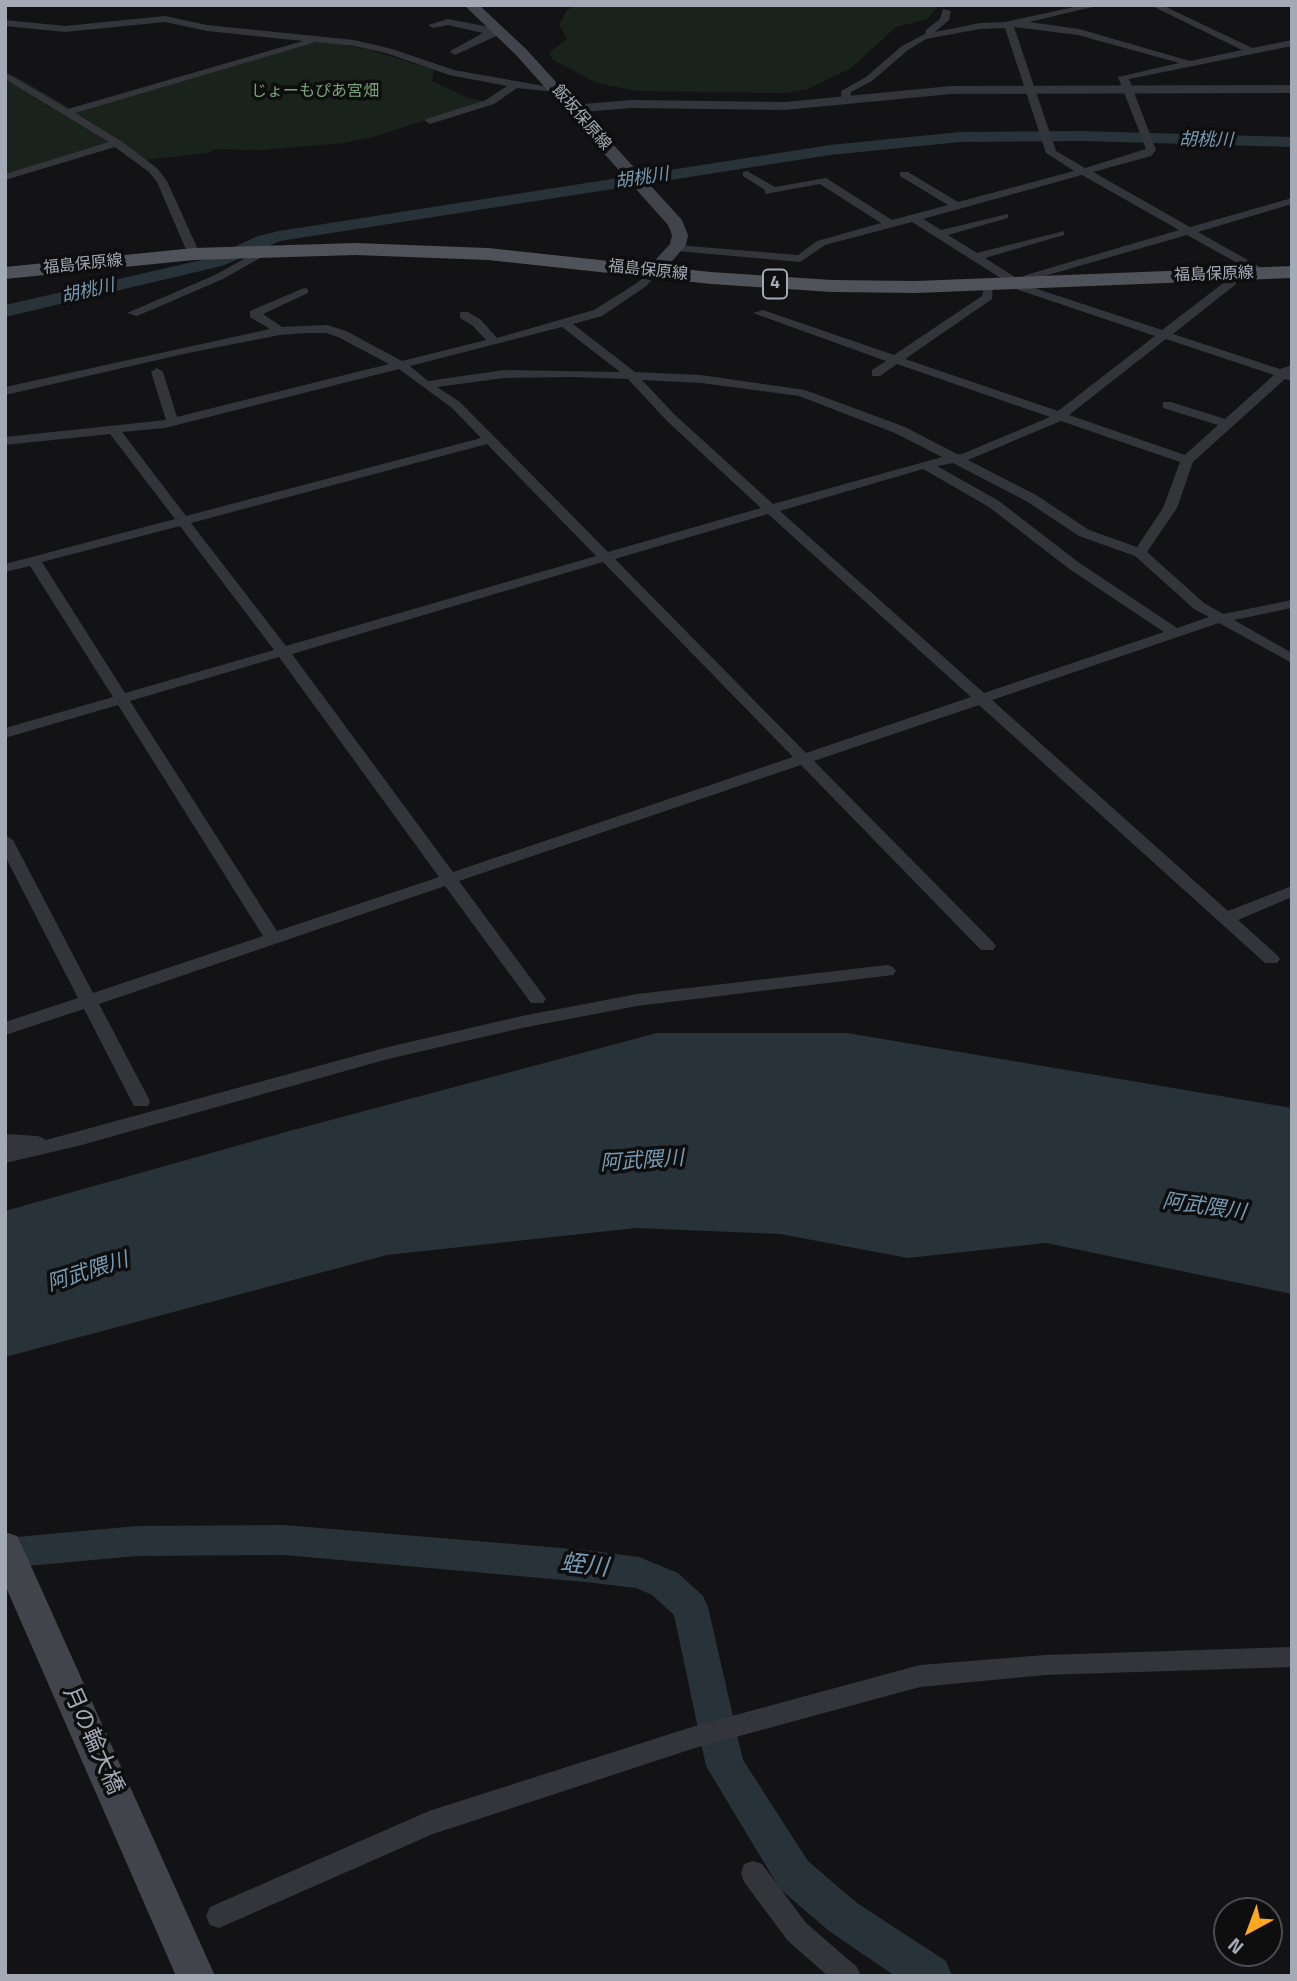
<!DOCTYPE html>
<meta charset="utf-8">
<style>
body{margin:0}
#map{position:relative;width:1297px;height:1981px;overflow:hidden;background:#131315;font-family:"Titillium Web",sans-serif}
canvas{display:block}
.frame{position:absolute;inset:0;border:7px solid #a3aab6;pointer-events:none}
.north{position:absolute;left:1213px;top:1897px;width:70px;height:70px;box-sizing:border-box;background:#0e0e0f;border:2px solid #4a4c52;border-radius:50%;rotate:221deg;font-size:19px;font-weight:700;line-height:28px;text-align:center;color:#a3aab6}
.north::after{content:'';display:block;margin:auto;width:24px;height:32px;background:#ffa820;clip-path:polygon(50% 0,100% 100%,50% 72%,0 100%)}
</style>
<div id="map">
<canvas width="1297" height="1981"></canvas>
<div class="frame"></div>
<div class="north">N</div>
</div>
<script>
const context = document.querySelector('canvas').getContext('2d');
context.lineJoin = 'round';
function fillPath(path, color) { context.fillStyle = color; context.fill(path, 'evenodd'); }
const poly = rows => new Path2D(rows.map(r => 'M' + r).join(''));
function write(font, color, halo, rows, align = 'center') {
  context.font = font + ' "Titillium Web","Noto Sans JP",sans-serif'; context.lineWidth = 7; context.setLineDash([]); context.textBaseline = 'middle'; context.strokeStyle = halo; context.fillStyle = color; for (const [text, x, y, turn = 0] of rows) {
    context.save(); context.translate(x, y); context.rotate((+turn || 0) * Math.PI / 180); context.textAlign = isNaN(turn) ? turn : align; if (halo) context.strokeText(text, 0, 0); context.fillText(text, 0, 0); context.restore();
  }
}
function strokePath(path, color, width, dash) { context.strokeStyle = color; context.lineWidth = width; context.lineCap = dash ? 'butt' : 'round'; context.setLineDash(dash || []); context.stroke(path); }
fillPath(poly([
 [578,5,940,5,927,19,896,27,851,68,808,89,786,93,637,91,597,83,553,60,549,53,567,39,559,25,567,10],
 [311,40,367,49,434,70,432,81,468,98,484,101,377,136,344,143,260,150,215,149,209,153,134,161,113,146,5,174,5,78,13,75,70,108]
]), '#1a231b');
fillPath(poly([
 [657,1033,847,1033,1292,1108,1292,1294,1046,1243,908,1258,780,1234,636,1228,387,1255,5,1357,5,1211,293,1130]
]), '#283239');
fillPath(poly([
 [1082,131,1292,137,1292,147,1082,141,960,142,830,155,280,241,222,266,5,317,5,305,210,258,258,236,279,231,830,145,960,132,1082,131],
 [284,1525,585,1550,639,1557,678,1573,703,1596,708,1607,743,1760,808,1861,857,1903,946,1961,952,1976,895,1976,829,1931,780,1889,706,1766,674,1615,652,1595,636,1588,585,1582,284,1555,137,1556,5,1568,5,1538,137,1526,284,1525]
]), '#283239');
fillPath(poly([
 [1083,5,1101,5,1029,22,1079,29,1190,61,1242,50,1150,5,1162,5,1252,48,1292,40,1292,46,1129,79,1156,150,1151,156,1093,172,1190,227,1292,198,1292,204,1198,232,1267,271,1267,275,1259,275,1187,235,1034,279,1025,285,1162,330,1226,281,1227,272,1235,272,1236,284,1173,334,1280,369,1292,365,1292,381,1285,379,1193,462,1177,508,1147,552,1204,603,1223,614,1292,600,1292,608,1234,620,1292,653,1292,663,1219,623,992,700,1228,911,1292,886,1292,897,1238,920,1277,955,1280,959,1277,963,1265,963,979,705,814,761,993,942,996,946,993,950,981,950,801,765,459,881,543,995,546,999,543,1003,531,1003,445,886,99,1004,150,1101,148,1106,134,1106,84,1009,5,1035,5,1022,78,998,5,856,5,835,13,840,93,993,263,936,118,705,5,738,5,728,113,697,30,566,5,572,5,564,175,519,110,434,5,445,5,437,166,420,151,372,157,368,163,372,177,417,389,364,338,337,326,333,306,333,280,335,188,353,5,395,5,387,270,329,250,317,250,311,304,288,308,289,308,293,263,314,282,327,327,325,346,331,402,361,486,340,473,326,460,318,460,312,468,312,481,320,497,338,594,310,637,283,654,268,660,271,645,287,602,316,573,324,635,372,701,375,805,390,905,427,957,454,962,454,1050,417,897,364,880,376,872,376,872,370,886,361,753,313,763,310,894,355,982,296,985,282,993,282,992,299,905,359,1058,411,1155,336,1007,286,1007,282,912,222,825,245,800,262,677,251,671,248,677,245,798,255,817,241,881,223,820,184,765,194,765,190,743,176,743,172,747,171,775,187,826,178,892,220,948,205,900,176,900,172,908,172,958,202,1074,171,1046,153,1005,28,980,29,926,39,908,50,872,81,851,92,850,101,842,101,841,91,866,77,902,46,925,34,926,30,940,19,943,9,951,11,949,20,935,32,980,23,1005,22,1083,5],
 [1014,27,1078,35,1179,63,1118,77,1146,149,1085,168,1056,151,1014,27],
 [1082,175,1179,230,1026,275,1018,279,985,258,1064,235,1064,231,977,253,948,235,1008,218,1008,214,941,230,923,219,1082,175],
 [562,327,620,372,504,370,428,381,410,366,562,327],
 [1166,339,1274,375,1225,419,1171,402,1163,402,1163,408,1218,425,1185,455,1069,415,1166,339],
 [399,369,452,408,481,438,186,516,122,432,165,428,399,369],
 [573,377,628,379,667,421,761,508,608,552,460,402,437,387,504,378,573,377],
 [642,380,701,383,799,396,895,433,942,457,773,504,675,415,642,380],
 [1061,421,1180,462,1163,508,1137,547,1089,530,1036,495,968,460,1061,421],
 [487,444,596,556,286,646,191,523,487,444],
 [953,463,1026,501,1079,536,1135,556,1194,609,1209,617,1177,628,1078,562,999,501,937,466,953,463],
 [923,469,989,507,1068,568,1164,632,984,693,780,511,923,469],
 [768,514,971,697,806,753,615,559,768,514],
 [180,526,274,650,125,693,42,562,180,526],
 [603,562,793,757,453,872,292,654,603,562],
 [279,657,439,877,277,931,130,701,279,657],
 [165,16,207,25,354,40,392,49,454,70,561,89,556,92,517,88,494,104,430,124,425,121,426,119,486,100,507,86,449,75,386,53,354,46,316,42,75,113,121,141,157,168,167,181,200,254,194,257,188,254,157,182,149,172,115,147,5,180,5,174,109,142,5,79,5,72,68,109,303,41,207,31,165,22,65,32,5,26,5,20,65,26,165,16],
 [448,19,500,29,505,32,455,55,450,52,452,50,483,33,448,25,433,28,428,25,448,19],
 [264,248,274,250,223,279,137,316,127,313,215,275,264,248],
 [887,965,893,967,896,971,893,975,637,1006,522,1028,388,1059,78,1146,5,1163,5,1149,9,1148,5,1148,5,1134,38,1136,46,1140,388,1047,522,1016,637,994,887,965],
 [1292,1647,1292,1667,1045,1675,920,1687,695,1748,433,1834,219,1928,210,1925,206,1916,210,1907,429,1811,695,1726,920,1665,1045,1655,1292,1647],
 [753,1861,762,1864,806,1923,857,1967,861,1976,828,1976,788,1941,744,1882,741,1873,744,1864,753,1861]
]), '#33353a');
fillPath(poly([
 [1292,85,1292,93,951,94,785,110,631,108,572,113,565,109,572,105,631,100,785,102,951,86,1292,85]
]), '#33353a');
fillPath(poly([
 [464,5,479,5,526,49,682,220,688,235,686,245,660,275,648,275,645,271,670,244,672,235,668,225,516,55,464,5],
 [5,1532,17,1536,22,1546,215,1976,176,1976,5,1585,5,1532]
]), '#41444a');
fillPath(poly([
 [355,243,488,248,711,272,832,280,916,281,1292,266,1292,278,916,293,832,292,711,284,488,260,355,255,194,260,5,279,5,267,194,248,355,243]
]), '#4f5259');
write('16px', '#78a379', '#0e0e0f', [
 ["じょーもぴあ宮畑",315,92]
]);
write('16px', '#a3aab6', '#0e0e0f', [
 ["飯坂保原線",581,118,49],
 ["福島保原線",83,265,-6],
 ["福島保原線",648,271,6],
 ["福島保原線",1214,275,-2]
]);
write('italic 18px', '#779bb4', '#0e0e0f', [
 ["胡桃川",1206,141,1],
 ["胡桃川",642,179,-9],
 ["胡桃川",88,292,-13]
]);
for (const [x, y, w] of [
 [775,284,24]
]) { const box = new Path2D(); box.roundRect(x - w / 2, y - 14.5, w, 29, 5); context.fillStyle = '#0e0e0f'; context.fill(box); strokePath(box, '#a3aab6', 2); }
write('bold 18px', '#a3aab6', null, [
 ["4",775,284]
]);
write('italic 21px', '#779bb4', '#0e0e0f', [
 ["阿武隈川",642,1162,-4],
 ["阿武隈川",1204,1208,8],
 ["阿武隈川",88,1273,-18]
]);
write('23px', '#a3aab6', '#0e0e0f', [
 ["月の輪大橋",92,1741,66]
]);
write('italic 24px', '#779bb4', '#0e0e0f', [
 ["蛭川",584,1567,6]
]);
</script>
